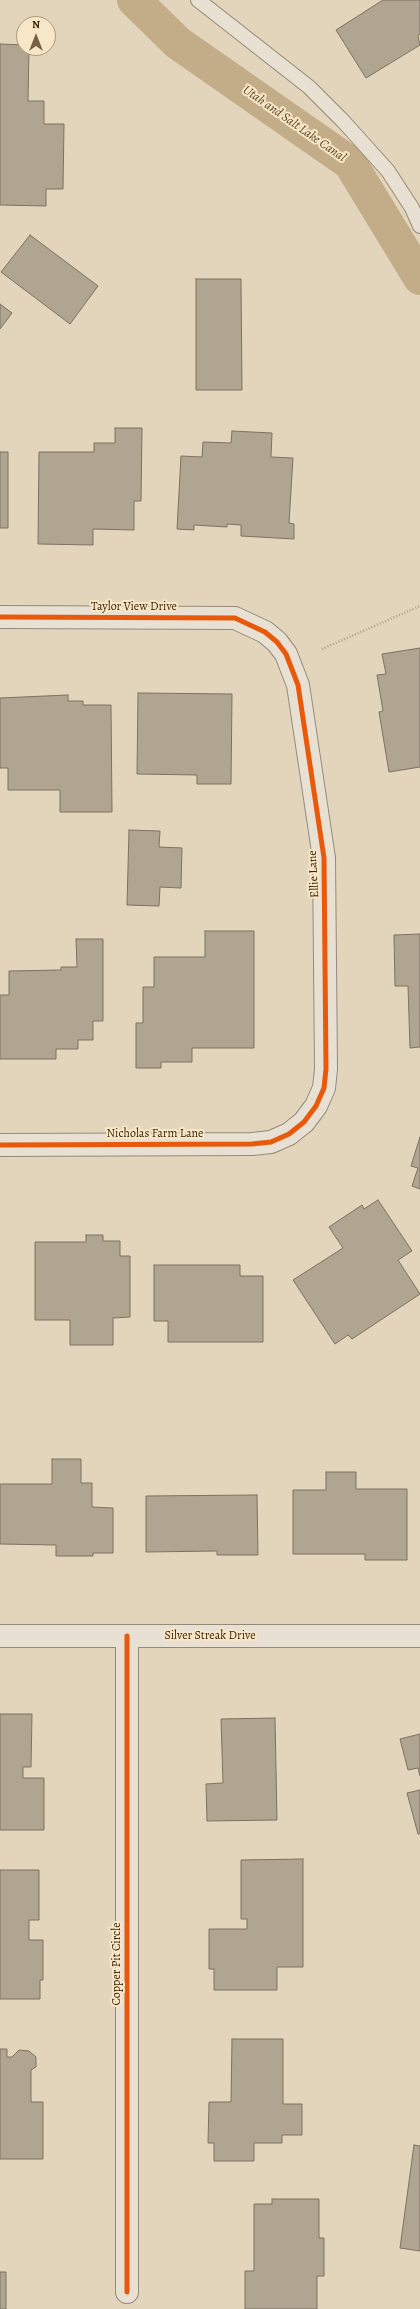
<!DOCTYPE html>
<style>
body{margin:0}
#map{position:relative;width:420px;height:2309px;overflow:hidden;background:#e2d5bb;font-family:Alegreya,serif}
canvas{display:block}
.north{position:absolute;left:16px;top:16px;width:40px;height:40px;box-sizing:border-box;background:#f7e7c8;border:1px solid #ac9979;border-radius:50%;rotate:0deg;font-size:11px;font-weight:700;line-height:16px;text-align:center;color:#3c2402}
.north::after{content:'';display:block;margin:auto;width:14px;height:18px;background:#766243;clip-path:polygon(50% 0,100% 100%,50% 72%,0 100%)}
</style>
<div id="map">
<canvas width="420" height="2309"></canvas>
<div class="north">N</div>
</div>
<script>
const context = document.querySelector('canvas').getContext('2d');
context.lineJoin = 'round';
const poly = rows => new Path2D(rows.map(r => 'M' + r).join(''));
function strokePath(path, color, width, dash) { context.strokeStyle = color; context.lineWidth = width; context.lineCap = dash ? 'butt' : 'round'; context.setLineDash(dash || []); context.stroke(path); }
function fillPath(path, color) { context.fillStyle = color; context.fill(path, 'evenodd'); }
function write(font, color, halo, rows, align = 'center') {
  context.font = font + ' Alegreya,serif'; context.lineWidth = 4; context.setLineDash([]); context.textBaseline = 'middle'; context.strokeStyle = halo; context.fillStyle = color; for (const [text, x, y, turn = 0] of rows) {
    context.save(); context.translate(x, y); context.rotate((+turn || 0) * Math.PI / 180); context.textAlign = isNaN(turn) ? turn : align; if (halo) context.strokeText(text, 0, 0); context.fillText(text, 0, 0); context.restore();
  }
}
strokePath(poly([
 [134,0,178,43,350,163,420,278]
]), '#c2ad88', 34);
const building = poly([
 [383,0,420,0,420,34,418,36,420,45,366,78,336,30,383,0],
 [0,44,24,45,24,48,29,48,28,101,44,101,44,124,64,124,63,189,46,189,46,206,0,205,0,44],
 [30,235,98,286,70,324,1,272,30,235],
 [196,279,241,279,242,390,196,390,196,279],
 [0,304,12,313,0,329,0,304],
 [115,428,142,428,141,501,134,501,134,530,93,529,93,545,38,544,39,452,94,452,94,443,115,443,115,428],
 [232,431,272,433,271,457,293,458,289,523,294,524,294,539,241,536,241,525,227,524,227,527,194,525,194,530,177,529,181,456,202,457,203,442,231,443,232,431],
 [0,452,8,452,8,528,0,528,0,452],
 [420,648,420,767,389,772,379,712,383,711,377,675,386,674,382,654,420,648],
 [138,693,232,694,231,784,197,784,197,775,137,774,138,693],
 [68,695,68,701,83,701,83,705,111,705,112,812,60,812,60,790,8,790,8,768,0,768,0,698,68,695],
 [129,830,160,831,159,847,182,848,181,888,160,887,159,906,127,905,129,830],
 [205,931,254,931,254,1048,192,1048,192,1062,161,1062,161,1068,136,1068,136,1023,143,1023,143,987,154,987,154,957,205,957,205,931],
 [420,934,420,1047,410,1048,408,986,395,986,394,935,420,934],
 [76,939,103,939,103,1021,93,1021,93,1040,78,1040,78,1049,56,1049,56,1059,0,1059,0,995,9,995,9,971,61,970,61,967,77,967,76,939],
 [420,1137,420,1189,412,1186,418,1168,411,1166,420,1137],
 [378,1200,412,1251,398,1260,420,1294,352,1339,348,1335,335,1344,293,1280,343,1248,329,1227,362,1205,364,1209,378,1200],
 [86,1235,103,1235,103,1241,120,1241,120,1256,130,1256,130,1317,113,1318,113,1345,70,1345,70,1320,35,1320,35,1242,86,1242,86,1235],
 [154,1265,240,1265,240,1276,263,1276,263,1342,168,1342,168,1321,154,1321,154,1265],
 [52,1459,81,1459,81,1483,92,1483,92,1507,113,1508,113,1553,93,1553,93,1556,56,1556,56,1545,0,1544,0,1484,52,1484,52,1459],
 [326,1472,356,1472,356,1489,407,1489,407,1560,365,1560,365,1554,293,1554,293,1490,326,1490,326,1472],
 [257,1495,258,1555,217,1555,217,1551,146,1552,146,1496,257,1495],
 [0,1714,32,1714,31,1767,23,1767,23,1778,44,1778,44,1830,0,1830,0,1714],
 [275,1718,277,1820,207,1821,206,1784,223,1783,221,1719,275,1718],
 [420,1734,420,1776,418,1768,408,1770,400,1739,420,1734],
 [420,1790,420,1834,418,1834,407,1793,420,1790],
 [303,1859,303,1967,277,1967,277,1990,214,1990,214,1969,209,1969,209,1929,247,1929,247,1919,241,1919,241,1860,303,1859],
 [0,1870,39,1870,39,1920,29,1920,29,1940,43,1940,43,1980,40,1980,40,1999,0,1999,0,1870],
 [232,2039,283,2039,283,2104,302,2104,302,2135,282,2135,282,2143,254,2143,254,2161,214,2161,214,2143,208,2143,209,2102,231,2102,232,2039],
 [0,2049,7,2049,7,2057,12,2057,19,2050,29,2051,36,2057,36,2067,31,2070,31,2102,43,2102,43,2159,0,2159,0,2049],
 [414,2145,420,2146,420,2251,400,2248,414,2145],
 [272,2199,319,2199,319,2238,324,2238,324,2276,317,2276,317,2309,245,2309,245,2271,254,2271,254,2204,272,2204,272,2199],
 [0,2272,6,2272,6,2309,0,2309,0,2272]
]);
fillPath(building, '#afa591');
strokePath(building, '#7c7260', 1);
const service = poly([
 [198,0,309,87,343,121,388,171,412,208,420,226]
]);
const minor = poly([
 [0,617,235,618,265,632,277,642,286,654,298,685,324,858,326,1069,324,1088,316,1106,304,1122,289,1134,271,1142,252,1144,0,1145],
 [0,1636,420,1636],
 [127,2292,127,1636]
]);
strokePath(service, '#958a77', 16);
strokePath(minor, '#958a77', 24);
strokePath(poly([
 [322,649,420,606]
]), '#a69f91', 2.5, [1, 2]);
strokePath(service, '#e7e0d3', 14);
strokePath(minor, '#e7e0d3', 22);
strokePath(poly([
 [0,617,235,618,265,632,277,642,286,654,298,685,324,858,326,1069,324,1088,316,1106,304,1122,289,1134,271,1142,252,1144,0,1145],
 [127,2292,127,1636]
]), '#e8590c', 5);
write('12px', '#3c2402', '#f7e7c8', [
 ["Taylor View Drive",134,607],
 ["Ellie Lane",314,874,-93],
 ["Nicholas Farm Lane",155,1134],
 ["Silver Streak Drive",210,1636],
 ["Copper Pit Circle",117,1964,-90]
]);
write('italic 13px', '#604824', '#f7e7c8', [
 ["Utah and Salt Lake Canal",294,124,35]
]);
</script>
